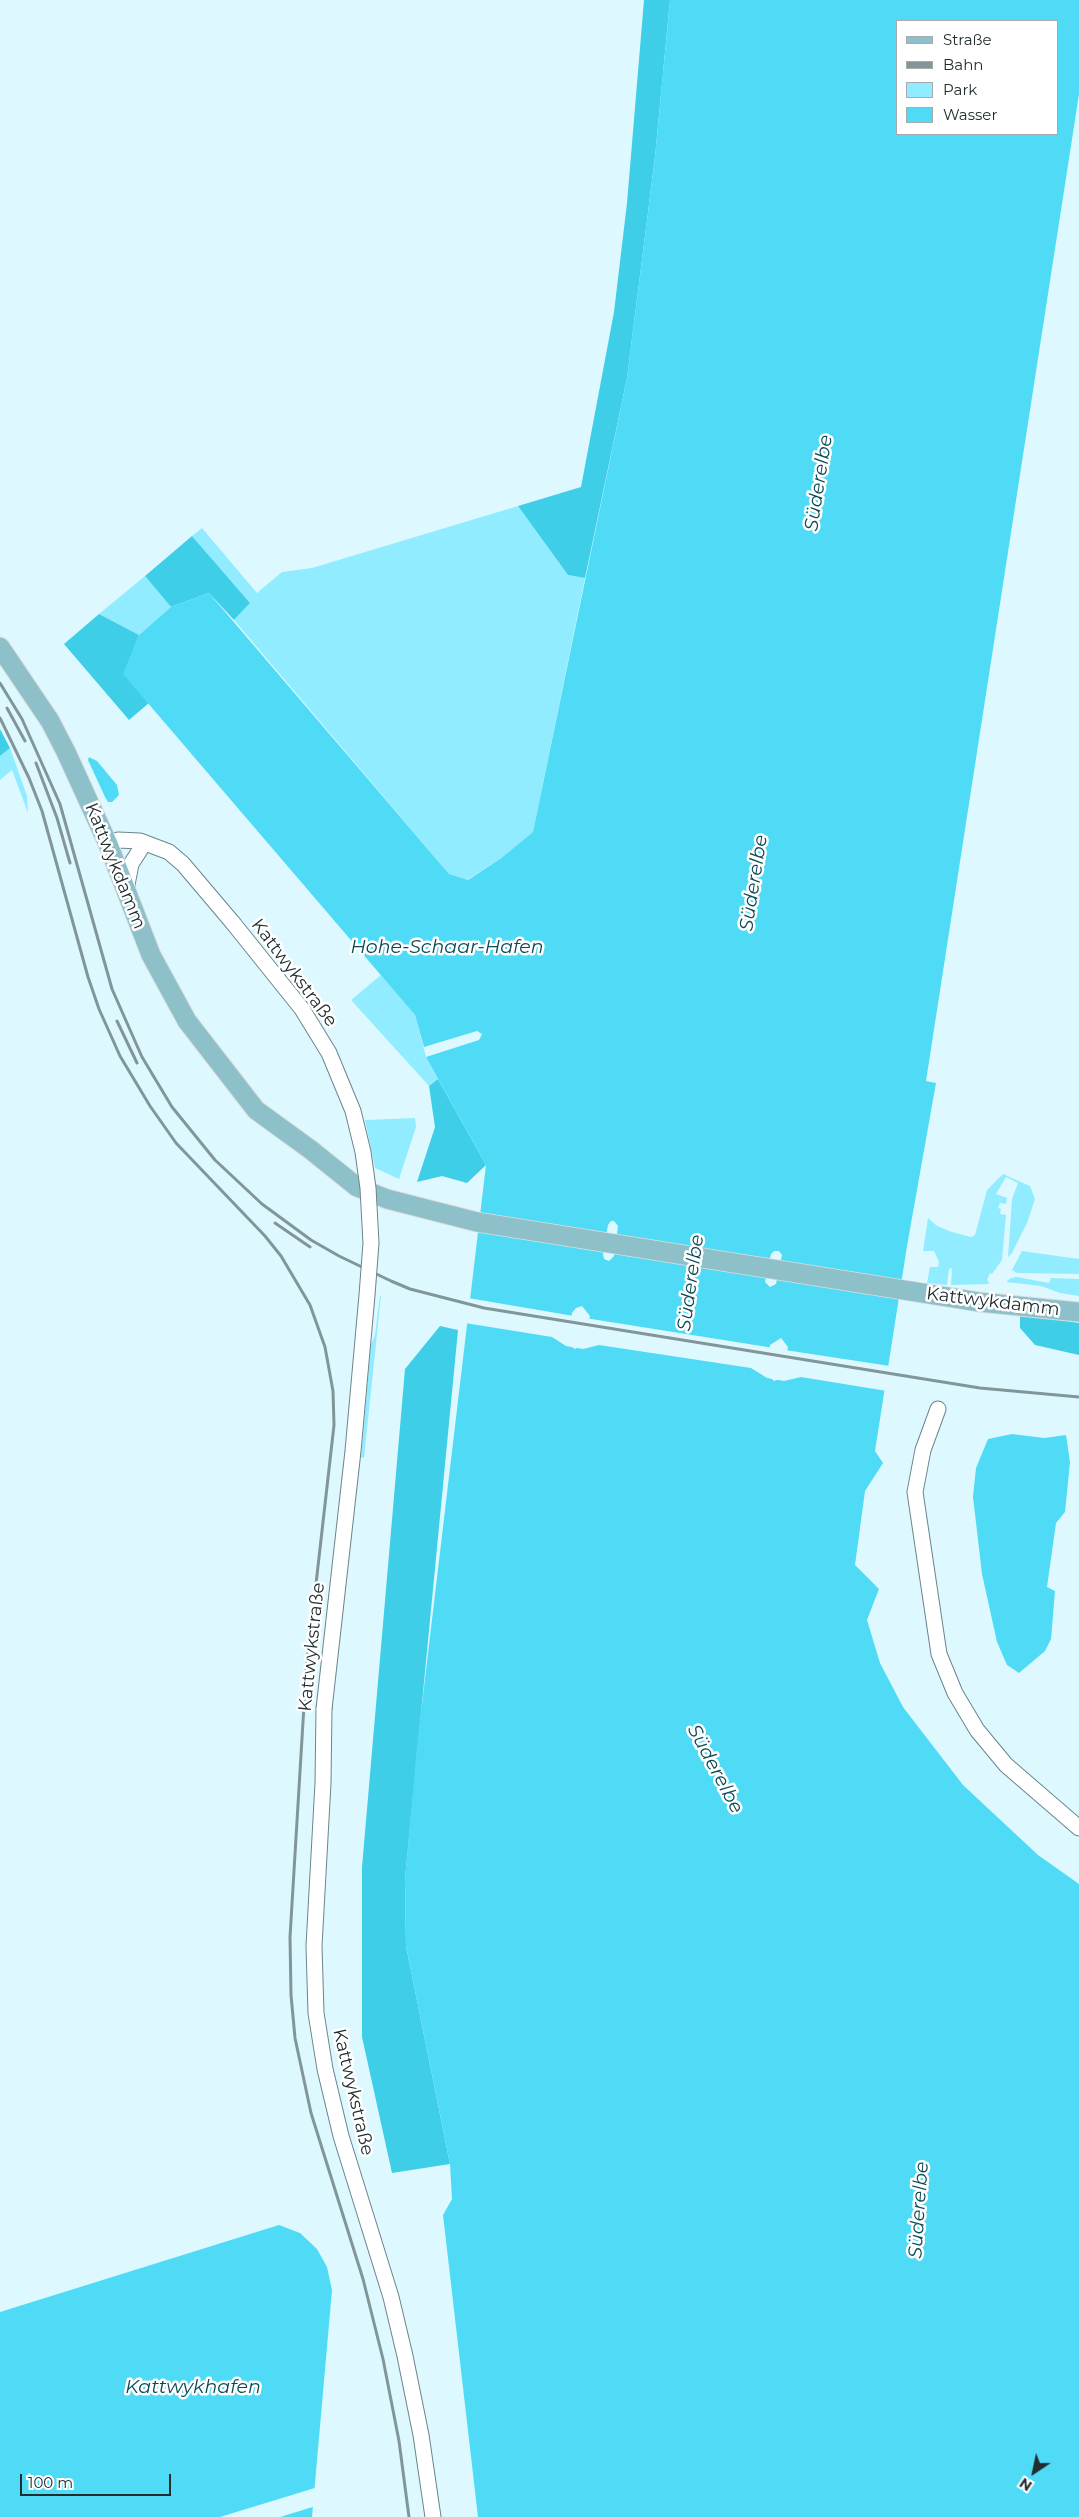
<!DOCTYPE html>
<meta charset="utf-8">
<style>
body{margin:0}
#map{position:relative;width:1079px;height:2517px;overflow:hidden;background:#ddf9ff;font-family:Montserrat,sans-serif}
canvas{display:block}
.legend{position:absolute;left:896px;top:20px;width:162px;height:115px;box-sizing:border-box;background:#fff;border:1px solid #a7abac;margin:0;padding:6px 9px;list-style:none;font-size:15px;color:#222d2f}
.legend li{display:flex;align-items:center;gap:10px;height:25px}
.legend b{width:25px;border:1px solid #a7abac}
.north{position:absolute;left:1009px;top:2447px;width:50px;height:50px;-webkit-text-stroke:4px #fff;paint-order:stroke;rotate:214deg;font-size:14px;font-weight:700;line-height:20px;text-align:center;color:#222d2f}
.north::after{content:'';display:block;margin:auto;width:18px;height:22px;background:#222d2f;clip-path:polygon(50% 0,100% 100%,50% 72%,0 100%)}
.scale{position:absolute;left:20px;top:2474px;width:151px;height:22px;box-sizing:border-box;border:2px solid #222d2f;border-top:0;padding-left:6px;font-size:15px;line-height:18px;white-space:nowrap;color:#222d2f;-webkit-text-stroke:4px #fff;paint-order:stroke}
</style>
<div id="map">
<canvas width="1079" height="2517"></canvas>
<ul class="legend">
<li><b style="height:6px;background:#8ec0ca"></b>Straße</li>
<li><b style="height:6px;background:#82969a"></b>Bahn</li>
<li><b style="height:14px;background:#92ecff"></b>Park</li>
<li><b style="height:14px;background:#4fdbf5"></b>Wasser</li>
</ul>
<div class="north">N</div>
<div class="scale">100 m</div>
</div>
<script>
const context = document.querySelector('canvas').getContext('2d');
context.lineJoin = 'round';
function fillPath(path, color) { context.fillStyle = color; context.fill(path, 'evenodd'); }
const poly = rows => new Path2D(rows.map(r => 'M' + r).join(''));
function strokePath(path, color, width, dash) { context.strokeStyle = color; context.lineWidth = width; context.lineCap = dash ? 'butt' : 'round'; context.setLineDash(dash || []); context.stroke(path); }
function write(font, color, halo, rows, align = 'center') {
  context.font = font + ' Montserrat,sans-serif'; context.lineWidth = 5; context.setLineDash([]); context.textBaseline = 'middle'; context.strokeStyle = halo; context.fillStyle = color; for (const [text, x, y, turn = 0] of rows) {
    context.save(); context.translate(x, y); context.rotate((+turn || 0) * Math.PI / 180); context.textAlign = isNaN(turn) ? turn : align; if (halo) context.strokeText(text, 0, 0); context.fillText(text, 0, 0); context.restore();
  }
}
fillPath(poly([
 [518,506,568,575,585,578,533,832,500,859,467,880,449,874,234,620,250,603,192,536,202,528,257,593,282,572,312,568],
 [145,576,171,607,139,635,99,614],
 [10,748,27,796,28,813,12,770,0,780,0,756],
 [381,975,415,1015,426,1057,438,1079,429,1086,351,1000],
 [415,1118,416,1127,399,1179,375,1168,365,1120],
 [1003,1174,1030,1186,1035,1199,1027,1223,1012,1253,1008,1257,1012,1199,1018,1183,1006,1177,996,1194,1007,1198,1006,1204,1000,1203,998,1208,1001,1209,1000,1214,1006,1215,1002,1260,992,1274,990,1273,987,1280,989,1282,988,1284,951,1285,952,1268,949,1269,947,1285,927,1283,930,1267,938,1267,939,1262,934,1251,923,1251,928,1218,937,1226,952,1232,971,1237,975,1235,987,1190],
 [1022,1251,1079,1259,1079,1274,1017,1273,1012,1270],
 [1017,1277,1049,1283,1051,1278,1079,1279,1079,1296,1060,1293,1041,1286,1006,1282,1011,1278],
 [380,1296,381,1296,364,1458,361,1457,371,1345,375,1335]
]), '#92ecff');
fillPath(poly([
 [644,0,670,0,655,157,627,378,585,578,568,575,518,506,581,487,614,312,627,203],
 [192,536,250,603,234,620,209,593,171,607,145,576],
 [99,614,139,635,124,674,149,703,129,720,64,644],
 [0,729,10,748,0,756],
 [438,1079,486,1165,467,1183,442,1176,417,1182,435,1127,429,1086],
 [1020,1313,1079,1323,1079,1355,1035,1345,1020,1328],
 [440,1326,458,1330,405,1879,406,1946,450,2164,392,2173,362,2037,362,1867,405,1369]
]), '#3fcee8');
fillPath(poly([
 [670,0,1079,0,1079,94,926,1081,936,1083,907,1246,875,1451,883,1463,865,1491,855,1565,879,1589,867,1620,880,1663,903,1707,963,1785,1038,1855,1079,1884,1079,2517,478,2517,443,2215,452,2199,450,2164,406,1946,405,1879,417,1746,486,1165,426,1057,479,1040,482,1034,477,1031,424,1047,415,1015,123,674,139,635,171,607,209,593,449,874,468,880,500,859,533,832,627,378,655,157],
 [898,21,1058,21,1058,134,898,134],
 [611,1221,614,1221,618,1226,614,1256,609,1261,604,1259,603,1254,608,1225],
 [774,1251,779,1251,782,1255,776,1284,770,1287,765,1282,771,1254],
 [582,1306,590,1316,583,1344,575,1349,571,1346,568,1338,572,1313,576,1308],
 [781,1338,788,1347,783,1373,779,1379,774,1381,768,1375,770,1345],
 [89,757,97,761,117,785,119,795,112,802,108,802,105,797,88,760],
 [1012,1434,1044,1438,1066,1435,1070,1462,1065,1512,1056,1523,1047,1587,1055,1591,1051,1639,1045,1651,1019,1673,1007,1665,997,1642,982,1574,973,1497,976,1468,988,1439],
 [279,2225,300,2233,317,2249,327,2267,332,2290,312,2517,0,2517,0,2312]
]), '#4fdbf5');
fillPath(poly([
 [468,1298,574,1316,571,1338,575,1346,583,1339,585,1318,774,1348,769,1370,770,1374,775,1378,781,1373,785,1350,890,1366,887,1391,801,1377,784,1381,767,1378,751,1368,599,1345,583,1349,566,1346,552,1337,465,1323],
 [318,2487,316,2506,280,2517,220,2517]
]), '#ddf9ff');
const minor = poly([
 [108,844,118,840,140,841,169,852,183,864,233,923],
 [126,890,131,864,140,850],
 [938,1409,923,1450,915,1492,939,1654,955,1693,977,1730,1006,1765,1079,1828],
 [324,1709,323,1783,314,1946,316,2013,325,2069,341,2136,391,2297,405,2356,421,2435,433,2517]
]);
const major = poly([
 [0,647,50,721,66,752,108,844,151,955,187,1021,256,1110,311,1150,357,1187,387,1199,477,1222,979,1302,1079,1312]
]);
strokePath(minor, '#6b858a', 17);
strokePath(major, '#dcddde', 21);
strokePath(minor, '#fff', 15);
strokePath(major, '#8ec0ca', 19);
strokePath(poly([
 [0,683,22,719,60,804,112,989,142,1057,172,1107,215,1160,262,1204,311,1240,339,1256,391,1281,410,1289,484,1308,980,1388,1079,1397],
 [7,708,25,741],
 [0,718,29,778,42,811,88,977,99,1009,120,1056,150,1106,176,1143,265,1236,281,1256,310,1305,325,1347,333,1391,334,1425,306,1672,290,1937,291,1995,295,2038,311,2113,363,2279,383,2359,399,2441,409,2517],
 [36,763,57,818,70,863],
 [117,1021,137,1063],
 [275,1223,310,1247]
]), '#82969a', 3);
const minorBridge = poly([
 [233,923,302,1009,329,1053,353,1111,363,1152,368,1188,371,1243,367,1295,353,1451,324,1709]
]);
strokePath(minorBridge, '#6b858a', 17, []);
strokePath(minorBridge, '#fff', 15);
write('18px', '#222d2f', '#fff', [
 ["Kattwykdamm",115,866,68],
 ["Kattwykstraße",294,973,53],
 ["Kattwykdamm",993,1302,7],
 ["Kattwykstraße",312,1647,-84],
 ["Kattwykstraße",353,2092,77]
]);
write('italic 19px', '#0b4a54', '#fff', [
 ["Süderelbe",819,483,-81],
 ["Süderelbe",754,883,-81],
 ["Hohe-Schaar-Hafen",447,947],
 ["Süderelbe",691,1283,-82],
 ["Süderelbe",715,1769,62],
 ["Süderelbe",919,2210,-86],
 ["Kattwykhafen",193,2387]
]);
</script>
